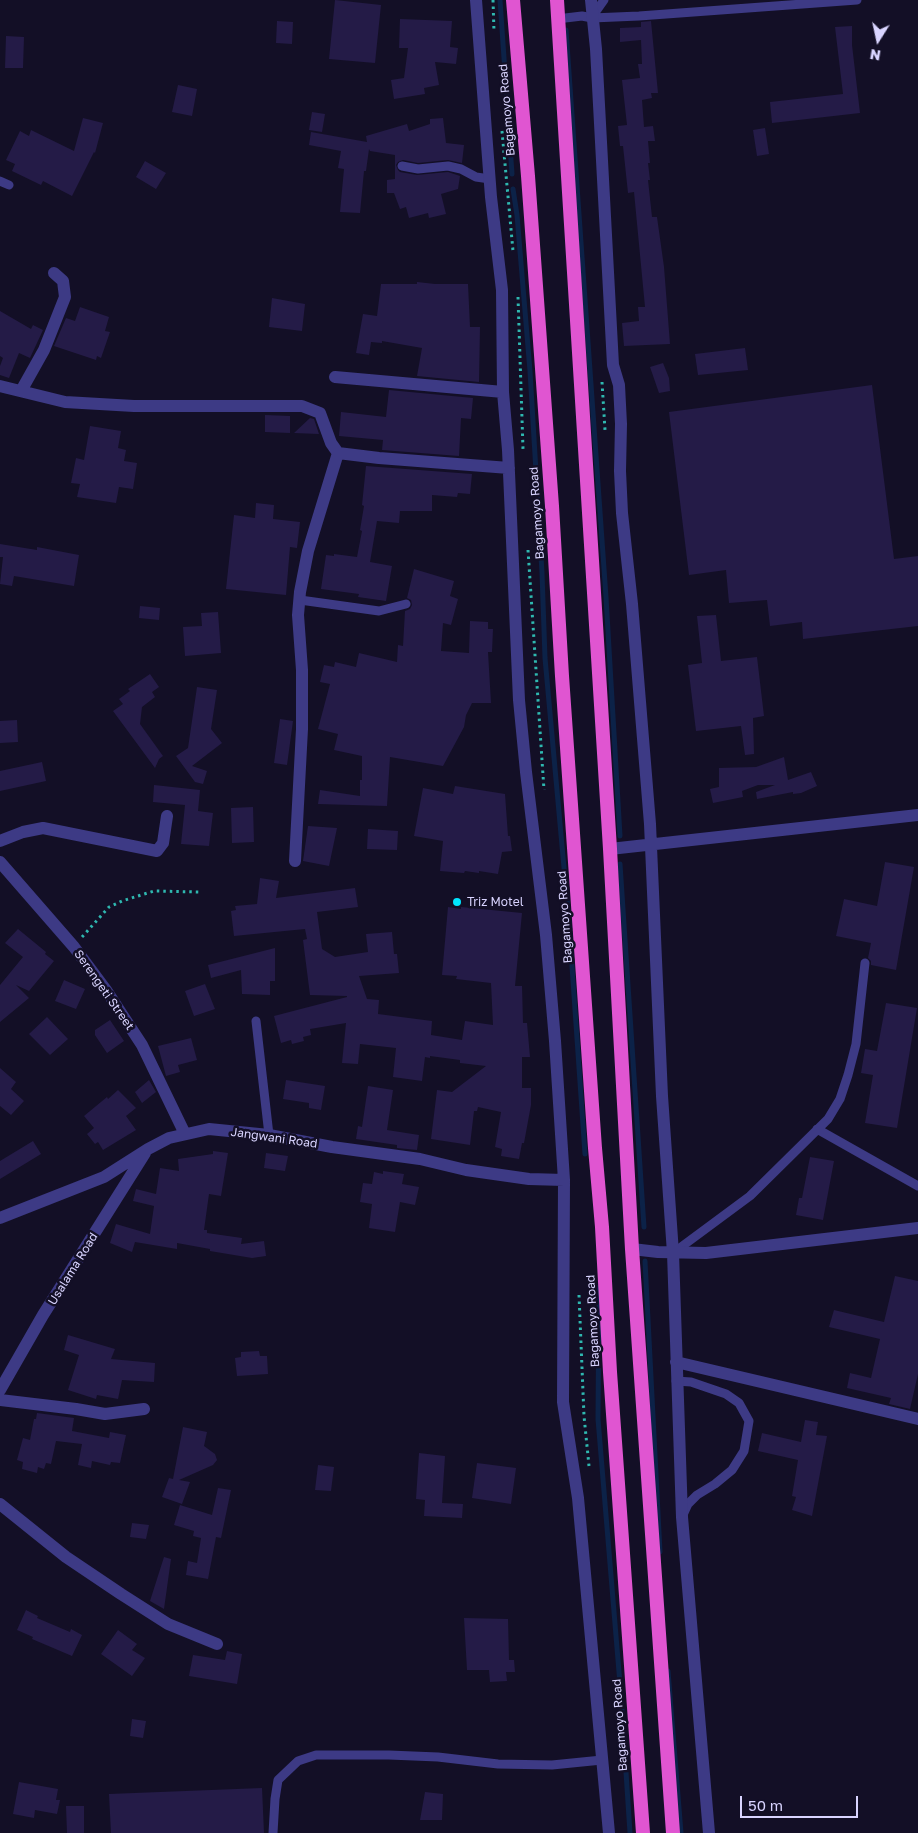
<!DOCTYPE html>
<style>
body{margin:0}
#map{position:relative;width:918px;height:1833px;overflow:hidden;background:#130f26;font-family:"Golos Text",sans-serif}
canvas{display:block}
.north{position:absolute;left:853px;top:15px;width:50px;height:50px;-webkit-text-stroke:4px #130f26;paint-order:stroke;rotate:190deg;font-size:14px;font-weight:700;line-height:20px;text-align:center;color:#d9d4ff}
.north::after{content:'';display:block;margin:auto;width:18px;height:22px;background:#d9d4ff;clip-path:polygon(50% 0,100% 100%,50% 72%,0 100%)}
.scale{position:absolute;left:740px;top:1796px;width:118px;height:22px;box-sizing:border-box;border:2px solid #d9d4ff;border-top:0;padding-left:6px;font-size:15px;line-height:18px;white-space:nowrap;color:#d9d4ff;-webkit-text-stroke:4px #130f26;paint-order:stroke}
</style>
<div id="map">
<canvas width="918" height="1833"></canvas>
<div class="north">N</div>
<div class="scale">50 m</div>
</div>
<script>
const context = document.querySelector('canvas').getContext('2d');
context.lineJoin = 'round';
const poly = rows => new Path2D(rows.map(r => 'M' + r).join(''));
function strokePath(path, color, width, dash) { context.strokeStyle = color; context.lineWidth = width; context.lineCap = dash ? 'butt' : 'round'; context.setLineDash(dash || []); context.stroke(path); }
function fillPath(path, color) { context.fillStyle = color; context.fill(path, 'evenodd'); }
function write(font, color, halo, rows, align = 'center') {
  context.font = font + ' "Golos Text",sans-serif'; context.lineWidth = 5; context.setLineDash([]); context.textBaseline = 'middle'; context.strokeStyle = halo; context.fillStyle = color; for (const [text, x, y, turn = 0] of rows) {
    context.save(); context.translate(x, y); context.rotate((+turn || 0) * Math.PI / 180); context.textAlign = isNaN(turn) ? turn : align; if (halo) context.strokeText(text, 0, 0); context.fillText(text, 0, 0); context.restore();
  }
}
strokePath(poly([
 [500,0,512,174],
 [566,30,606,597,620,836],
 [513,189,517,215,530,371,542,573,545,658,569,923,585,1154],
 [620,864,644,1227],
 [645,1261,660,1552],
 [599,1287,598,1419,621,1696,630,1833],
 [668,1671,681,1833]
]), '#0c2248', 5);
fillPath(poly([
 [335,0,381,5,375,63,329,59],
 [400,19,452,21,450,47,458,48,456,64,435,62,439,85,424,88,425,94,394,99,391,80,404,78,408,48,399,48],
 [277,21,293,22,292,44,276,43],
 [651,21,658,93,651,93,652,98,642,100,644,127,653,126,655,141,648,141,650,163,648,163,650,180,648,180,652,217,657,217,664,267,670,344,624,346,622,323,639,321,638,307,645,307,634,192,628,193,623,146,620,146,618,126,627,125,622,80,640,78,638,64,642,64,641,40,620,42,620,28,641,27,641,22],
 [852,26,852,45,860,113,772,123,770,102,843,94,835,27],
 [6,36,24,37,23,68,5,68],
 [178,85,197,89,192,116,172,112],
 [312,112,325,114,322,132,309,130],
 [83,118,103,123,95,153,94,152,72,196,43,181,41,185,12,171,15,164,6,160,20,131,29,136,31,130,74,151],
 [443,118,446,143,464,145,462,163,448,160,418,163,403,160,398,162,396,165,398,170,400,172,417,175,448,172,460,176,458,189,441,194,446,214,429,218,428,213,409,218,406,207,400,209,394,193,387,193,387,180,395,179,395,155,370,151,369,149,366,171,364,171,360,213,340,212,344,169,338,168,341,151,309,145,311,132,367,142,366,136,407,124,409,131,430,124,430,119],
 [765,128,769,154,757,156,753,130],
 [145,161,166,173,156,189,136,177],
 [417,282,435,284,468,284,470,327,480,327,479,382,417,376,422,348,382,341,382,343,371,342,369,355,356,353,363,314,377,316,381,284,417,284],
 [272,298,305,304,302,331,269,327],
 [80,307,109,317,105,331,110,332,101,358,97,356,96,360,54,346,66,318,75,321],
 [0,311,31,329,33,325,43,330,30,358,19,353,9,378,0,375,0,366,3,358,0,356],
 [745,348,748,370,698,375,695,354],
 [663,363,669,378,670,391,659,393,650,367],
 [872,385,894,559,918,556,918,626,803,639,802,622,770,626,767,600,729,603,726,570,689,575,669,412],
 [389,390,473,398,471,419,461,418,459,456,382,450,383,440,339,436,341,412,386,417],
 [265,415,290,416,290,433,265,432],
 [310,418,314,419,319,434,294,433],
 [90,426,121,431,118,448,126,450,124,461,137,463,133,489,119,487,116,503,77,497,80,484,71,483,76,458,84,460],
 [366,466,472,474,470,494,458,493,457,497,432,495,432,511,400,511,399,523,377,521,370,562,392,566,386,601,358,597,359,594,321,589,326,555,334,556,334,554,357,557,362,531,360,530,364,506,362,505],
 [256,503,274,505,273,519,300,522,297,548,290,547,286,595,226,589,234,515,255,518],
 [0,544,37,550,37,547,79,555,74,586,14,576,12,586,0,584,3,557,0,557],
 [414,569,454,581,450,596,458,599,451,625,443,623,441,651,469,653,470,621,488,622,488,629,493,629,492,652,488,652,491,703,472,703,466,715,464,727,443,766,390,757,387,806,318,804,320,790,360,796,360,780,362,780,362,756,334,750,338,734,318,729,330,684,320,682,324,665,334,667,335,662,356,667,359,653,397,662,398,645,403,646,405,611,410,609,412,605,411,600,407,598],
 [140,606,160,608,159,620,139,618],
 [218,612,221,653,185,656,183,627,202,626,201,613],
 [716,615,721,661,757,657,764,716,753,718,754,754,745,755,741,726,696,731,688,665,702,663,697,616],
 [150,674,159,687,152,692,155,697,142,707,140,724,163,756,159,759,155,768,113,711,123,704,119,699,130,691,128,689],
 [197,687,217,690,211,729,222,743,192,766,207,771,203,784,195,782,176,756,188,748],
 [280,719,293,721,287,765,274,763],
 [17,720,18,742,0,743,0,721],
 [784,757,788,780,811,772,817,786,801,793,793,794,793,792,757,799,756,792,775,785,758,785,742,791,743,797,713,803,710,789,719,787,719,768,756,767],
 [42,762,46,781,0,791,0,771],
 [154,785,200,790,198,811,213,813,209,846,181,844,185,805,153,802],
 [455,786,505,794,508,836,510,836,512,851,502,852,498,874,479,871,479,873,465,871,464,873,440,871,443,841,414,836,423,788,453,794],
 [253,807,254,842,232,843,231,808],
 [308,826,337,828,329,866,303,861],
 [368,829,398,831,397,850,367,849],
 [885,862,914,867,896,970,871,965,871,961,868,958,871,943,836,936,844,899,877,906],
 [260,878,279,881,276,898,355,888,358,907,317,912,322,949,335,957,368,952,366,934,392,932,394,954,397,954,399,973,359,976,367,999,379,1000,378,1014,432,1021,431,1035,462,1040,465,1021,493,1025,491,983,456,979,457,976,442,975,448,907,461,909,461,907,522,913,515,986,522,986,523,1023,527,1023,530,1057,522,1057,522,1088,531,1088,531,1105,524,1143,522,1143,519,1159,501,1156,502,1149,495,1147,501,1112,478,1107,477,1111,474,1111,470,1145,431,1139,437,1090,452,1092,486,1066,460,1063,460,1060,430,1056,430,1058,425,1057,422,1081,393,1077,396,1048,360,1044,358,1064,342,1063,346,1023,310,1029,311,1035,303,1037,304,1041,292,1044,291,1040,281,1043,274,1016,347,997,347,996,310,995,303,940,307,939,305,929,234,936,231,911,236,910,235,906,257,904],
 [18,929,46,952,45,954,54,961,29,991,16,985,29,998,0,1022,0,985,23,957,5,943],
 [275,948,275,981,270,981,270,995,242,994,241,970,211,978,208,965],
 [64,980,85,989,76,1009,55,1001],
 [205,984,215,1009,194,1016,185,991],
 [886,1003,917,1008,897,1128,865,1123,873,1075,861,1073,865,1049,877,1051],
 [47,1017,68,1039,50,1055,29,1034],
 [110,1020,124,1041,107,1053,95,1035,95,1030],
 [191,1038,197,1060,178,1065,180,1072,166,1076,158,1046],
 [0,1068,16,1082,11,1089,24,1101,11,1115,0,1106],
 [149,1080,156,1092,142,1103,135,1092],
 [286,1080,325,1086,321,1110,309,1108,309,1103,283,1099],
 [368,1086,393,1090,387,1130,419,1135,417,1150,397,1148,397,1145,356,1139,358,1126,362,1127],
 [118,1090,136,1108,126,1116,136,1130,103,1150,98,1142,95,1144,87,1134,94,1128,84,1116,107,1097,108,1099],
 [33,1141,41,1154,0,1179,0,1161],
 [213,1151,228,1153,221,1196,209,1194,204,1230,207,1230,207,1233,242,1238,241,1244,264,1241,266,1256,252,1258,210,1251,210,1249,177,1243,177,1249,135,1242,132,1252,110,1243,116,1224,150,1234,154,1206,133,1201,136,1189,156,1194,160,1168,179,1171,178,1159,213,1154],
 [266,1153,288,1156,285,1171,264,1168],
 [810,1157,834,1161,823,1220,796,1215,799,1198,802,1198],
 [383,1171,404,1174,402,1184,419,1187,415,1205,400,1202,395,1232,369,1228,372,1204,360,1202,363,1183,372,1184,374,1172,383,1174],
 [895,1276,918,1281,918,1374,910,1409,889,1404,891,1398,847,1388,850,1373,871,1378,880,1339,829,1327,834,1310,884,1322],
 [68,1335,115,1349,111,1359,155,1363,154,1382,122,1380,118,1399,97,1395,96,1399,68,1390,79,1355,64,1350],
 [259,1351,260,1356,267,1356,268,1374,237,1376,235,1358,241,1357,241,1352],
 [37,1413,74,1418,72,1431,109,1438,110,1432,126,1435,120,1463,111,1462,110,1465,92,1461,91,1468,78,1465,82,1444,56,1441,51,1464,46,1463,44,1469,38,1467,37,1473,22,1469,23,1462,17,1460,23,1438,30,1440,34,1419,36,1419],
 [805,1420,818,1422,816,1435,827,1436,812,1516,792,1510,796,1497,792,1496,798,1460,758,1451,762,1433,801,1442],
 [183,1427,207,1432,204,1446,215,1454,217,1460,213,1465,179,1480,190,1482,182,1504,162,1497,169,1478,173,1479],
 [419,1453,445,1456,442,1503,463,1504,462,1518,424,1516,425,1500,416,1499],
 [477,1463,516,1468,511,1504,472,1498],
 [318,1465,334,1467,331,1491,315,1490],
 [218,1488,231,1490,221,1538,216,1537,208,1579,186,1575,188,1561,197,1563,201,1538,193,1536,194,1531,174,1525,180,1505,212,1515],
 [132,1523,149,1525,146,1539,130,1537],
 [164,1557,171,1559,164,1609,150,1601],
 [26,1610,38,1616,37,1618,70,1632,71,1629,82,1635,72,1656,32,1639,33,1637,17,1630],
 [464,1618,508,1619,509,1660,514,1660,515,1672,506,1672,507,1681,490,1682,489,1670,467,1670],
 [118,1630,137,1644,132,1650,145,1658,132,1676,101,1654],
 [227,1651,242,1654,237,1684,189,1676,193,1655,225,1660],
 [132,1719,146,1721,143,1738,130,1736],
 [19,1782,58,1789,56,1800,60,1800,57,1814,35,1810,34,1818,13,1814],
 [262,1788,264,1833,111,1833,109,1794],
 [425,1792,443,1794,442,1820,420,1820],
 [66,1806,84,1806,84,1833,67,1833]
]), '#241b47');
strokePath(poly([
 [493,0,494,32],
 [502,131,513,251],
 [518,297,523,449],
 [602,382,605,430],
 [528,550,544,790],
 [82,937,109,907,122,901,154,891,199,892],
 [579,1295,584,1416,589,1466]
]), '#2fb8b0', 3, [2.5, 4]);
strokePath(poly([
 [592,17,604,0],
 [557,19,582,16,592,18,639,16,857,0],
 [402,166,418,169,448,166,461,169,476,177,490,179],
 [0,181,9,185],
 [300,600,379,611,406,604],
 [256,1021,269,1135],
 [817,1129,918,1186],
 [673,1253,750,1196,828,1119,840,1099,848,1075,856,1044,865,963],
 [676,1381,691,1382,726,1394,739,1403,749,1421,744,1451,732,1470,715,1484,697,1495,688,1504,683,1515],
 [273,1833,275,1799,278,1780,298,1761,316,1755,389,1755,438,1757,498,1764,552,1765,602,1760]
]), '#3d3a85', 9);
strokePath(poly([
 [476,0,491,197,502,290,503,392,508,450,519,700,526,772,546,935,555,1041,564,1180,563,1402,578,1498,609,1833],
 [591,0,596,49,613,365,619,385,621,424,620,471,622,513,632,604,650,824,662,1096,673,1253,682,1517,709,1833],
 [335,377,503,392],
 [0,386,65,402,134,406,302,406,320,413,331,443,338,453,379,458,509,468],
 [21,391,44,350,65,297,63,281,54,273],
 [0,841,23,832,43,828,157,851,163,843,167,816],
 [610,849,918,815],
 [295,861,302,729,302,670,298,615,300,592,308,551,338,453],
 [0,862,74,947,106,990,142,1045,185,1134],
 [0,1218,104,1177,148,1149,169,1138,209,1129,269,1135,332,1147,420,1159,466,1170,529,1179,564,1180],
 [632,1249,658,1252,706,1253,918,1228],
 [676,1362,918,1419],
 [0,1390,43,1315,145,1153],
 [0,1400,76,1409,105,1414,144,1409],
 [0,1504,66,1557,121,1594,168,1624,217,1644]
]), '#3d3a85', 12);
strokePath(poly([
 [513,0,528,176,552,506,562,676,595,1148,602,1227,610,1372,643,1833],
 [557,0,610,849,632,1249,673,1833]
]), '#e055d1', 14);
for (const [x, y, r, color] of [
 [457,902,5,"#00e5ff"]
]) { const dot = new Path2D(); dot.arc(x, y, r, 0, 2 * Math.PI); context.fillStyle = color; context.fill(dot); strokePath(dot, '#130f26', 2); }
write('12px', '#d9d4ff', '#130f26', [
 ["Bagamoyo Road",507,110,-95],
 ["Bagamoyo Road",537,513,-94],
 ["Bagamoyo Road",565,917,-94],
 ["Serengeti Street",104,990,55],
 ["Jangwani Road",274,1138,8],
 ["Usalama Road",73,1269,-58],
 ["Bagamoyo Road",593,1321,-93],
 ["Bagamoyo Road",620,1725,-94]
]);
write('12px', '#d9d4ff', '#130f26', [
 ["Triz Motel",467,902]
], 'left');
</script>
